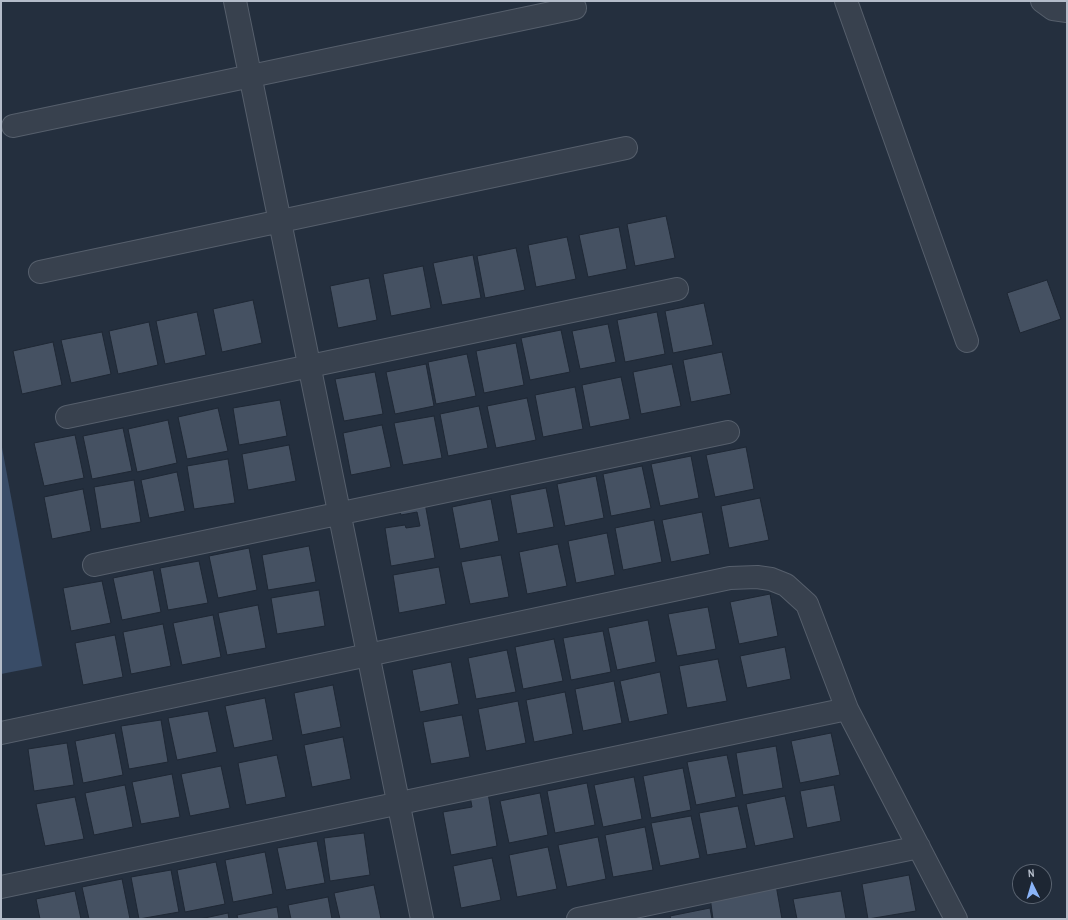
<!DOCTYPE html>
<style>
body{margin:0}
#map{position:relative;width:1068px;height:920px;overflow:hidden;background:#242f3e;font-family:"Archivo Narrow",sans-serif}
canvas{display:block}
.frame{position:absolute;inset:0;border:2px solid #b4bcc9;pointer-events:none}
.north{position:absolute;left:1012px;top:864px;width:40px;height:40px;box-sizing:border-box;background:#1d2633;border:1px solid #59626f;border-radius:50%;rotate:355deg;font-size:11px;font-weight:700;line-height:16px;text-align:center;color:#b4bcc9}
.north::after{content:'';display:block;margin:auto;width:14px;height:18px;background:#8ab4f8;clip-path:polygon(50% 0,100% 100%,50% 72%,0 100%)}
</style>
<div id="map">
<canvas width="1068" height="920"></canvas>
<div class="frame"></div>
<div class="north">N</div>
</div>
<script>
const context = document.querySelector('canvas').getContext('2d');
context.lineJoin = 'round';
function fillPath(path, color) { context.fillStyle = color; context.fill(path, 'evenodd'); }
const poly = rows => new Path2D(rows.map(r => 'M' + r).join(''));
function strokePath(path, color, width, dash) { context.strokeStyle = color; context.lineWidth = width; context.lineCap = dash ? 'butt' : 'round'; context.setLineDash(dash || []); context.stroke(path); }
fillPath(poly([
 [1,442,42,666,1,674]
]), '#394c67');
const building = poly([
 [666,216,675,258,635,266,627,224,666,216],
 [619,227,627,269,588,277,579,235,619,227],
 [567,237,576,279,536,287,528,245,567,237],
 [516,248,525,290,485,298,477,256,516,248],
 [473,255,481,298,442,305,433,263,473,255],
 [423,266,431,308,391,316,383,274,423,266],
 [369,278,377,320,338,328,330,286,369,278],
 [1047,280,1061,319,1020,333,1007,293,1047,280],
 [253,300,262,343,222,352,213,309,253,300],
 [704,303,713,345,673,353,665,311,704,303],
 [197,312,206,355,165,364,156,321,197,312],
 [657,312,665,354,625,362,617,320,657,312],
 [149,322,158,365,118,374,109,331,149,322],
 [608,324,616,362,580,369,572,331,608,324],
 [561,330,570,372,530,380,521,338,561,330],
 [102,332,111,374,71,383,61,340,102,332],
 [53,342,62,385,22,394,13,351,53,342],
 [516,343,524,385,484,393,476,351,516,343],
 [722,352,731,394,691,402,683,360,722,352],
 [467,354,476,396,436,404,428,362,467,354],
 [426,364,434,406,395,414,386,372,426,364],
 [672,364,681,406,641,414,633,372,672,364],
 [375,372,383,414,344,421,335,379,375,372],
 [621,377,630,419,590,427,582,385,621,377],
 [575,387,583,429,543,437,535,395,575,387],
 [527,398,536,440,496,448,487,406,527,398],
 [280,400,287,436,239,445,233,408,280,400],
 [479,406,488,448,448,456,440,414,479,406],
 [218,408,228,451,187,459,178,417,218,408],
 [434,416,442,458,403,465,394,423,434,416],
 [168,420,177,463,137,472,128,429,168,420],
 [382,425,391,467,351,475,343,433,382,425],
 [123,428,132,471,92,479,83,436,123,428],
 [75,435,84,478,44,486,34,443,75,435],
 [289,445,296,481,248,490,242,454,289,445],
 [746,447,754,489,715,497,706,455,746,447],
 [691,456,699,498,660,506,651,464,691,456],
 [228,459,235,503,194,509,187,466,228,459],
 [642,466,651,508,611,516,603,474,642,466],
 [177,472,185,511,149,518,141,480,177,472],
 [596,476,604,518,565,526,557,484,596,476],
 [134,480,141,522,101,529,94,487,134,480],
 [546,488,554,527,517,534,510,495,546,488],
 [83,489,91,531,52,539,44,497,83,489],
 [760,498,769,540,729,548,721,506,760,498],
 [491,499,499,541,460,549,452,507,491,499],
 [425,503,435,558,391,566,385,528,405,525,406,528,420,526,417,512,401,515,399,508,425,503],
 [702,512,710,554,671,562,662,520,702,512],
 [654,520,662,562,623,570,615,528,654,520],
 [607,533,615,575,576,583,568,541,607,533],
 [558,544,567,586,527,594,519,552,558,544],
 [309,546,316,582,268,590,262,555,309,546],
 [249,548,257,590,218,598,209,556,249,548],
 [501,555,509,597,470,604,461,562,501,555],
 [199,561,208,603,168,610,160,568,199,561],
 [439,567,446,604,399,613,393,575,439,567],
 [153,570,161,612,122,620,113,578,153,570],
 [102,581,111,623,71,631,63,588,102,581],
 [319,590,325,626,277,634,271,598,319,590],
 [770,594,778,636,739,644,730,602,770,594],
 [258,605,266,648,227,655,218,613,258,605],
 [708,607,716,649,677,656,668,614,708,607],
 [213,615,221,657,182,665,173,623,213,615],
 [648,620,656,662,617,670,608,628,648,620],
 [163,624,171,666,131,674,123,632,163,624],
 [603,631,611,672,571,680,563,638,603,631],
 [115,635,123,677,83,685,75,643,115,635],
 [554,639,563,681,523,689,515,647,554,639],
 [785,647,791,679,747,688,740,656,785,647],
 [507,650,516,692,476,699,468,658,507,650],
 [718,659,727,701,687,708,679,666,718,659],
 [451,662,459,704,420,712,412,670,451,662],
 [660,672,668,714,629,722,620,681,660,672],
 [614,681,622,723,583,731,575,689,614,681],
 [333,685,341,727,302,735,294,693,333,685],
 [565,692,573,734,534,742,526,700,565,692],
 [265,698,273,740,234,748,225,706,265,698],
 [518,701,526,743,486,751,478,709,518,701],
 [208,711,217,752,177,760,168,718,208,711],
 [462,715,470,757,431,764,423,722,462,715],
 [161,720,168,762,129,769,121,726,161,720],
 [115,733,123,775,83,783,75,741,115,733],
 [831,733,840,775,800,783,791,741,831,733],
 [343,737,351,779,312,787,304,745,343,737],
 [67,743,74,785,34,791,28,749,67,743],
 [776,746,783,788,743,795,736,753,776,746],
 [277,755,286,797,246,805,238,763,277,755],
 [727,755,736,797,696,805,687,762,727,755],
 [221,766,230,808,190,816,181,774,221,766],
 [683,768,691,810,651,818,643,776,683,768],
 [172,774,180,817,141,824,132,782,172,774],
 [634,777,642,819,603,827,594,785,634,777],
 [587,783,595,825,555,833,547,791,587,783],
 [125,785,133,827,94,835,85,793,125,785],
 [834,785,841,821,807,828,800,791,834,785],
 [488,793,497,846,451,855,443,812,472,807,470,796,488,793],
 [540,793,548,835,509,843,500,801,540,793],
 [785,796,794,838,755,846,746,804,785,796],
 [75,797,84,839,45,846,36,804,75,797],
 [738,806,747,848,707,855,699,813,738,806],
 [691,816,700,858,660,866,651,823,691,816],
 [645,827,653,870,613,877,605,835,645,827],
 [364,833,370,875,330,881,324,838,364,833],
 [598,837,606,879,567,887,558,845,598,837],
 [317,841,325,883,286,890,277,848,317,841],
 [548,847,557,889,517,897,509,855,548,847],
 [265,852,273,894,233,902,225,860,265,852],
 [492,858,501,900,461,908,453,866,492,858],
 [216,862,225,904,185,912,177,870,216,862],
 [171,870,179,912,139,919,131,877,171,870],
 [909,875,916,911,868,919,862,884,909,875],
 [122,879,130,919,89,919,82,887,122,879],
 [374,885,381,919,340,919,334,893,374,885],
 [776,885,782,919,713,919,710,897,776,885],
 [75,891,81,919,40,919,36,899,75,891],
 [841,891,846,919,797,919,793,899,841,891],
 [328,897,332,919,291,919,288,905,328,897],
 [277,907,279,919,238,919,237,915,277,907],
 [710,908,712,919,671,919,670,916,710,908],
 [228,913,229,919,200,919,228,913]
]);
fillPath(building, '#455162');
strokePath(building, '#1f2835', 1);
const minor = poly([
 [235,1,422,919],
 [846,1,967,341],
 [1042,1,1053,9,1067,11],
 [13,126,575,8],
 [40,272,626,148],
 [67,417,677,289],
 [94,565,728,432],
 [1,733,730,578,757,577,771,579,786,585,807,604,847,709,956,919],
 [1,887,847,709],
 [578,919,919,847]
]);
strokePath(minor, '#565f6c', 24);
strokePath(minor, '#38414e', 22);
</script>
